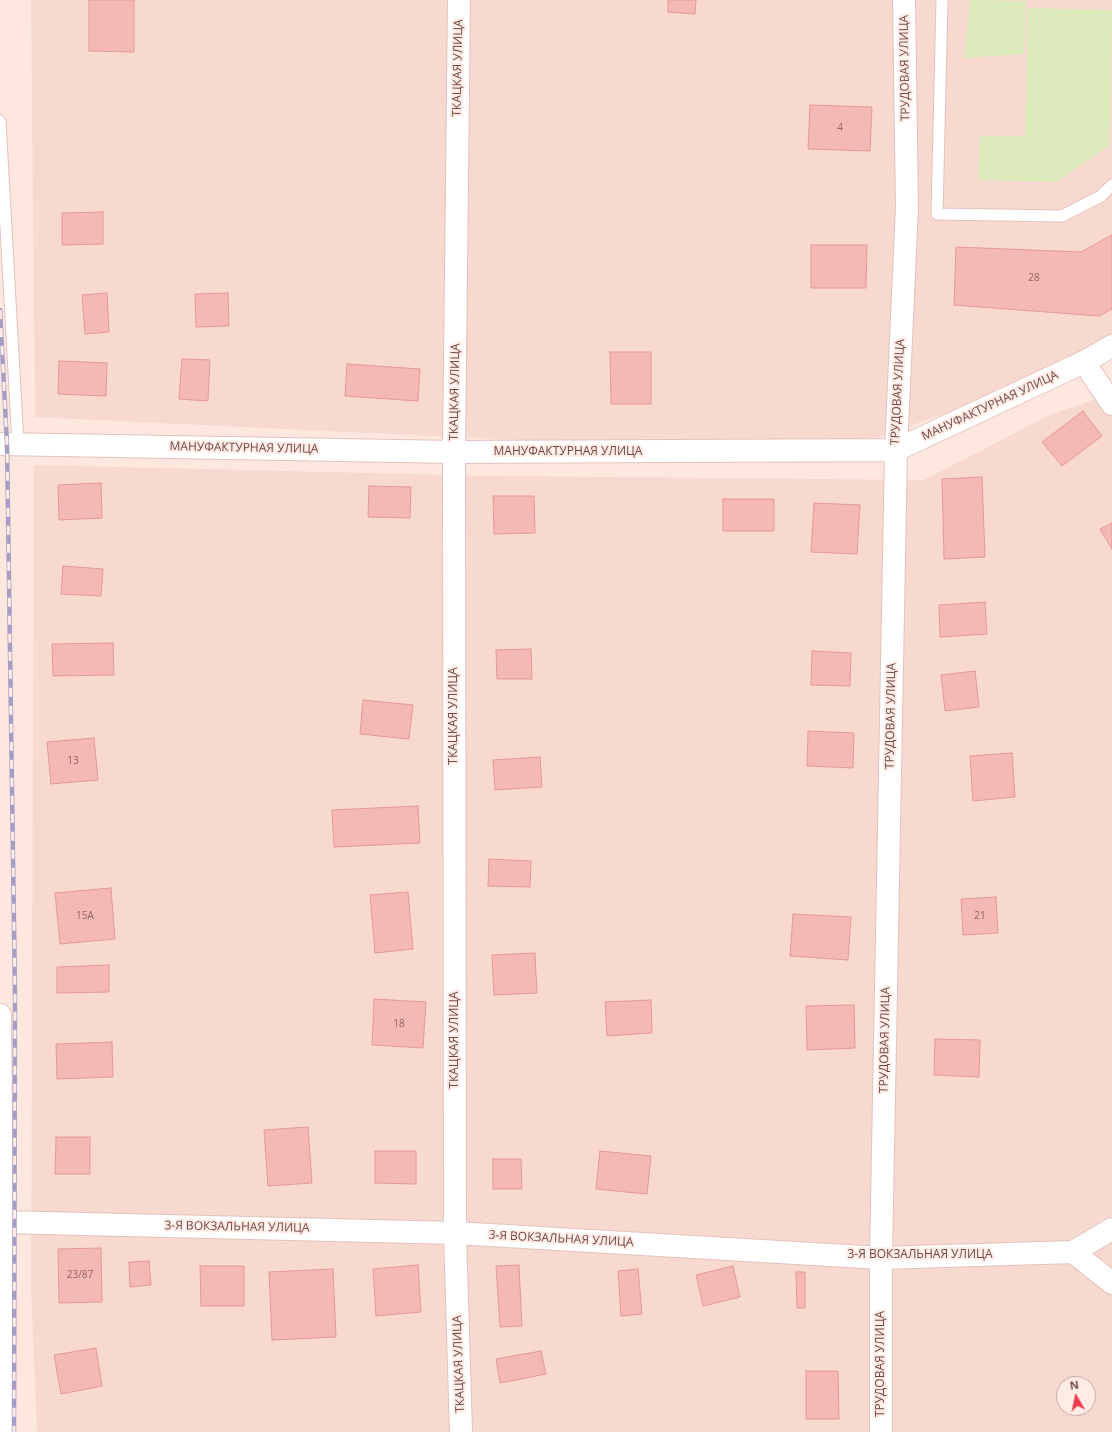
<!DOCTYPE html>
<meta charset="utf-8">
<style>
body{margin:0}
#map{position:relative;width:1112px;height:1432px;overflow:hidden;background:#fde7de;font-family:"Open Sans",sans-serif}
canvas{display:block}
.north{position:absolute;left:1056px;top:1376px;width:40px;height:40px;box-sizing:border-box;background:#ffece5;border:1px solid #c7aaa5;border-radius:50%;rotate:351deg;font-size:11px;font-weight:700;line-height:16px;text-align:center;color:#744745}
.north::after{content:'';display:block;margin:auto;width:14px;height:18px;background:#ee3c4c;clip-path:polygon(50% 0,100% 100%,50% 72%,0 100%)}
</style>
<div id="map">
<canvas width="1112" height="1432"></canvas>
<div class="north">N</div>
</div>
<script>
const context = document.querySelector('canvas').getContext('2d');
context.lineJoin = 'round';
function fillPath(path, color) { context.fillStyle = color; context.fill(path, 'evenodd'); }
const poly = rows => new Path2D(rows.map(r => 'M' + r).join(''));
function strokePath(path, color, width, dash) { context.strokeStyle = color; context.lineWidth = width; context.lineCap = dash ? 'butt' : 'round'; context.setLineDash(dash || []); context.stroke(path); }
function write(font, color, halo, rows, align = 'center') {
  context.font = font + ' "Open Sans",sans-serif'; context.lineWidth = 4; context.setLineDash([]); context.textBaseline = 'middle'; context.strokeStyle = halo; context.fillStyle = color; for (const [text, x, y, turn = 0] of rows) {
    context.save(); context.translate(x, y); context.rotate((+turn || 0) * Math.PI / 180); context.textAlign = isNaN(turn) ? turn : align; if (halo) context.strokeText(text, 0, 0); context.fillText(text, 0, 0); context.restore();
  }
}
fillPath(poly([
 [31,0,1112,0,1112,354,876,438,621,445,35,417],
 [1112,394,1112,1432,37,1432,31,1288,34,465,492,476,924,480,1052,414],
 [1064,1384,1088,1384,1088,1408,1064,1408]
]), '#f7d9cf');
fillPath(poly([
 [970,0,1026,1,1024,54,964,58],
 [1028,8,1112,10,1110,145,1056,182,978,180,980,136,1025,136]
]), '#deebbc');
const building = poly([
 [89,0,134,0,134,52,89,51,89,0],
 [668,0,696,0,695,14,668,12,668,0],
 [810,105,872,107,870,151,808,149,810,105],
 [103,212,103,244,62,245,62,213,103,212],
 [1112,235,1112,309,1099,316,954,305,956,247,1081,252,1112,235],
 [811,245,867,245,866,288,811,288,811,245],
 [107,293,109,332,85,334,82,295,107,293],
 [228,293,229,326,196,327,195,294,228,293],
 [610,352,651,352,651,404,611,404,610,352],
 [182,359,210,360,208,401,179,399,182,359],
 [59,361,107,363,106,396,58,394,59,361],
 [347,364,420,369,418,401,345,396,347,364],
 [1083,411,1102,436,1062,466,1042,442,1083,411],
 [982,477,985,557,944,559,942,479,982,477],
 [101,483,102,518,59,520,58,485,101,483],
 [369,486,411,487,410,518,368,517,369,486],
 [493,496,534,496,535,533,494,534,493,496],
 [723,499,774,499,774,531,723,531,723,499],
 [814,503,860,505,857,554,811,552,814,503],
 [1112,523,1112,549,1100,529,1112,523],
 [63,566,103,569,101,596,61,594,63,566],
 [985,602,987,634,940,637,939,605,985,602],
 [113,643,114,675,53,676,52,644,113,643],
 [531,649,532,679,497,679,496,650,531,649],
 [812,651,851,653,850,686,811,685,812,651],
 [975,671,979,707,945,711,941,675,975,671],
 [363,700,413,705,409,739,360,734,363,700],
 [808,731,854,733,853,768,807,766,808,731],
 [94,738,98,780,51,784,47,742,94,738],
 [1012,753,1015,797,973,801,970,756,1012,753],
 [540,757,542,787,495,790,493,760,540,757],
 [418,806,420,843,334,847,332,810,418,806],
 [489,859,531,861,530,887,488,886,489,859],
 [111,888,115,939,60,944,55,893,111,888],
 [408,892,413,949,375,953,370,895,408,892],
 [996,897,998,933,963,935,961,899,996,897],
 [793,914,851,917,848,960,790,956,793,914],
 [535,953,537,993,494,995,492,955,535,953],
 [109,965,109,992,57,993,57,967,109,965],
 [374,999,426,1002,423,1048,372,1045,374,999],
 [651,1000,652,1033,607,1036,605,1002,651,1000],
 [854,1005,855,1048,807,1050,806,1006,854,1005],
 [935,1039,980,1040,979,1077,934,1075,935,1039],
 [112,1042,113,1077,57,1079,56,1044,112,1042],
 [308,1127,312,1183,268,1186,264,1130,308,1127],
 [56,1137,90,1137,90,1174,55,1174,56,1137],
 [375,1151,416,1151,416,1184,375,1183,375,1151],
 [600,1151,651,1156,647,1194,596,1189,600,1151],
 [493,1159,521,1159,522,1189,493,1189,493,1159],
 [101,1248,102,1302,59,1303,58,1249,101,1248],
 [149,1261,151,1285,130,1287,129,1262,149,1261],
 [418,1265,421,1312,376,1316,373,1269,418,1265],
 [519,1265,522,1326,500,1327,496,1266,519,1265],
 [200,1266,244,1266,244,1306,201,1306,200,1266],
 [733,1266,740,1297,703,1306,696,1275,733,1266],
 [333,1269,336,1337,272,1340,269,1272,333,1269],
 [638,1269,642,1314,621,1316,618,1271,638,1269],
 [796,1272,805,1272,805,1308,797,1308,796,1272],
 [96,1348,102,1386,61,1394,54,1355,96,1348],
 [541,1351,546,1374,500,1383,496,1359,541,1351],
 [806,1371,838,1371,839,1419,806,1419,806,1371]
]);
fillPath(building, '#f4b9b4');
strokePath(building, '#e79994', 1);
const lane = poly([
 [942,0,937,214,1062,216,1101,196,1112,185],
 [0,121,18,444]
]);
const street = poly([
 [459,0,454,452,455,1233,461,1432],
 [1084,362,1112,404],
 [0,444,454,452,896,450,1084,362,1112,346],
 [0,1015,2,1222,1,1432],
 [2,1222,455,1233,881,1258,1073,1252,1112,1229],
 [1073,1252,1112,1283],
 [881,1432,881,1258,896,450,907,207,904,0]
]);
strokePath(lane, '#e3c2bd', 13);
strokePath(street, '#e3c2bd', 24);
strokePath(lane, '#fff', 11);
strokePath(street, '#fff', 22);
const rail = poly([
 [0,310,7,444,15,994,14,1432]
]);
strokePath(rail, '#a69dc6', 4.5);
strokePath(rail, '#ffece5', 3, [9]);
write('10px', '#946461', null, [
 ["4",840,128],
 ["28",1034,278],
 ["13",73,761],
 ["15А",85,916],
 ["21",980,916],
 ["18",399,1024],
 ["23/87",80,1275]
]);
write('12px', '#744745', '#ffece5', [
 ["ТКАЦКАЯ УЛИЦА",458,68,-89],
 ["ТРУДОВАЯ УЛИЦА",905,68,-91],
 ["ТКАЦКАЯ УЛИЦА",455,392,-89],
 ["ТРУДОВАЯ УЛИЦА",898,392,-87],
 ["МАНУФАКТУРНАЯ УЛИЦА",990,406,-25],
 ["МАНУФАКТУРНАЯ УЛИЦА",244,448,1],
 ["МАНУФАКТУРНАЯ УЛИЦА",568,452],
 ["ТКАЦКАЯ УЛИЦА",454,716,-90],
 ["ТРУДОВАЯ УЛИЦА",891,716,-89],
 ["ТКАЦКАЯ УЛИЦА",455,1040,-90],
 ["ТРУДОВАЯ УЛИЦА",885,1040,-89],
 ["3-Я ВОКЗАЛЬНАЯ УЛИЦА",237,1227,1],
 ["3-Я ВОКЗАЛЬНАЯ УЛИЦА",561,1239,3],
 ["3-Я ВОКЗАЛЬНАЯ УЛИЦА",920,1255],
 ["ТКАЦКАЯ УЛИЦА",459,1364,-92],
 ["ТРУДОВАЯ УЛИЦА",881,1364,-90]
]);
</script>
